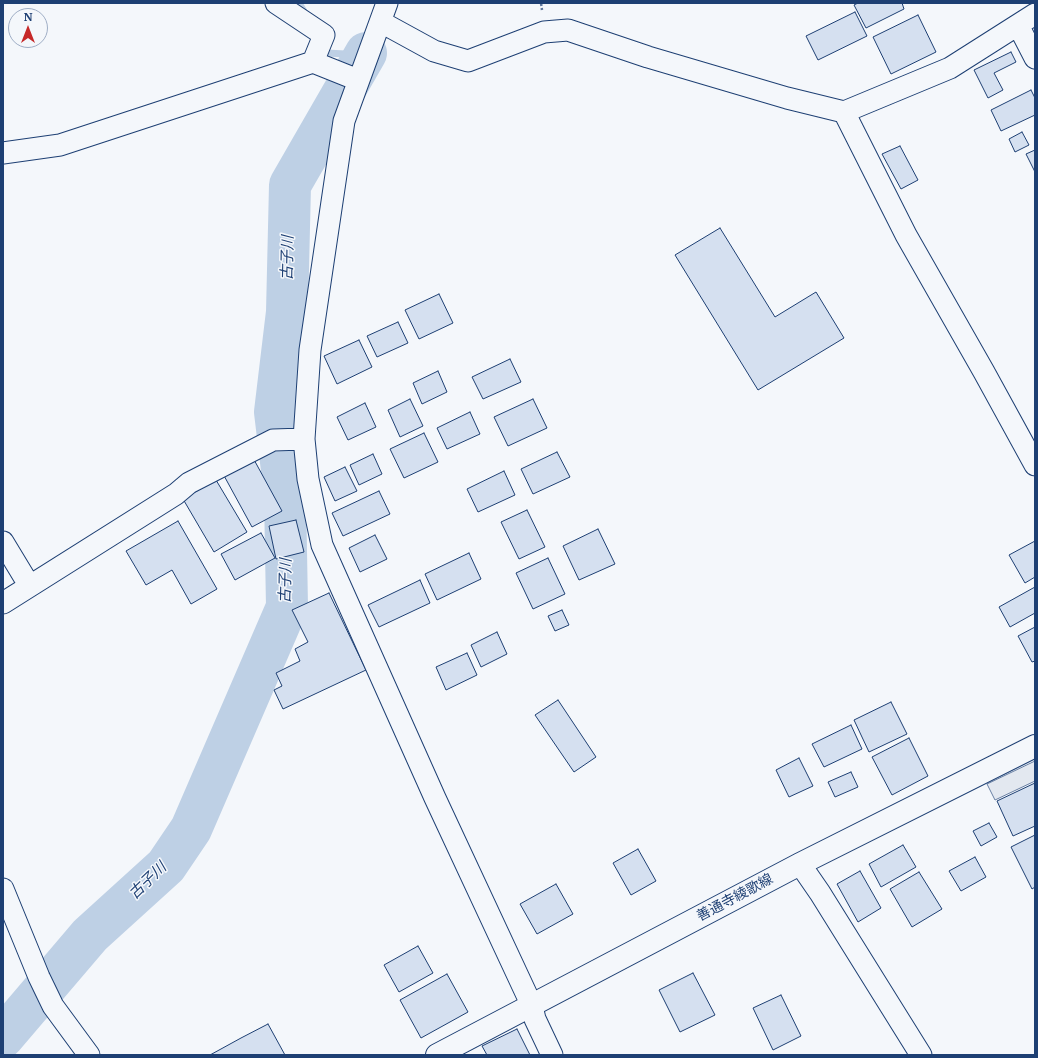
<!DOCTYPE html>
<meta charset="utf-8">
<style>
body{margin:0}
#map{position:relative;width:1038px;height:1058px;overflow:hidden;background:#f4f7fb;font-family:Merriweather,serif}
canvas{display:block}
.frame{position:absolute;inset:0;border:4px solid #1d3f73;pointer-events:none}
.north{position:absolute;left:8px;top:8px;width:40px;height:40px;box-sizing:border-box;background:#f4f7fb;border:1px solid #9eadc5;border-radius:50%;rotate:0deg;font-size:11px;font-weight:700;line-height:16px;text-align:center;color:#1d3f73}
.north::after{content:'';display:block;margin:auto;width:14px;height:18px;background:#c62828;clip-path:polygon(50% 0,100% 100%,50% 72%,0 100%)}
</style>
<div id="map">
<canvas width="1038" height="1058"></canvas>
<div class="frame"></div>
<div class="north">N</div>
</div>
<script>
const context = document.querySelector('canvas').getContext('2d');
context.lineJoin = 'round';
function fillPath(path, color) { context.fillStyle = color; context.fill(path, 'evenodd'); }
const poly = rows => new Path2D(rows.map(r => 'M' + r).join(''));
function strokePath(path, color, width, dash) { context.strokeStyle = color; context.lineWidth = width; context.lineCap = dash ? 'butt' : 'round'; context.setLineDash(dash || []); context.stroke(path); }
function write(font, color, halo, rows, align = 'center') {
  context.font = font + ' Merriweather,"Noto Sans JP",serif'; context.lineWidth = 3; context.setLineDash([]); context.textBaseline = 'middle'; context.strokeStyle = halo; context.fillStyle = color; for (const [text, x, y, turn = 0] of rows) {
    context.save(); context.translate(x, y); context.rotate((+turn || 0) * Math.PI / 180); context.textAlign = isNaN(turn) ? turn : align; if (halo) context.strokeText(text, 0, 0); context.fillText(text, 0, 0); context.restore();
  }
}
const parking = poly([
 [1035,761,1035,781,995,800,987,784,1035,761]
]);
fillPath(parking, '#e3e8f0');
strokePath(parking, '#687fa3', 1);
strokePath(poly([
 [299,3,306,15],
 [323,47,326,53,365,55]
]), '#bed0e5', 7);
strokePath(poly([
 [3,1037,90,935,166,866,191,829,287,607,285,495,275,412,287,312,290,185,366,53]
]), '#bed0e5', 42);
const building = poly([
 [858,3,902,3,904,9,866,28,854,5,858,3],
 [855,12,867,36,818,60,806,36,855,12],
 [918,15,936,52,891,74,873,37,918,15],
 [1011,52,1016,62,994,73,1003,90,988,98,974,70,1011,52],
 [1031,90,1035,98,1035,115,1001,131,991,110,1031,90],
 [1022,132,1029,145,1015,152,1009,139,1022,132],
 [900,146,918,180,901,189,882,154,900,146],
 [1035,150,1035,172,1026,154,1035,150],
 [720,228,775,317,816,292,844,338,758,390,675,255,720,228],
 [439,294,453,323,419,339,405,310,439,294],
 [398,322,408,343,377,357,367,336,398,322],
 [359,340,372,367,337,384,324,356,359,340],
 [510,359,521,382,483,399,472,377,510,359],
 [438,371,447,392,422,404,413,383,438,371],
 [410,399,423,426,400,437,388,410,410,399],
 [533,399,547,428,508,446,494,417,533,399],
 [365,403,376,427,348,440,337,417,365,403],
 [470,412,480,434,447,449,437,428,470,412],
 [424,433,438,462,404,478,390,449,424,433],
 [557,452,570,477,533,494,521,469,557,452],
 [373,454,382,474,359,485,350,465,373,454],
 [252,456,282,511,252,527,222,472,252,456],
 [345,467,357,491,335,501,324,477,345,467],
 [504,471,515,495,478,512,467,489,504,471],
 [216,480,247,532,214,552,183,499,216,480],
 [379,491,390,514,343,536,332,513,379,491],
 [527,510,545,547,519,559,501,522,527,510],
 [296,520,304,552,276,559,269,526,296,520],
 [178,521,217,589,191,604,172,570,146,585,126,551,178,521],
 [598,529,615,564,579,580,563,546,598,529],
 [261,533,275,558,235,580,221,554,261,533],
 [375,535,387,559,360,572,349,548,375,535],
 [1035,541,1035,577,1025,583,1009,555,1035,541],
 [469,553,481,579,437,600,425,574,469,553],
 [548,558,565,594,533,609,516,573,548,558],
 [420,580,430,603,379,627,368,605,420,580],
 [1035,587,1035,613,1010,627,999,607,1035,587],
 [329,593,366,670,283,709,274,690,282,686,276,673,300,661,295,649,308,642,292,610,329,593],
 [562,610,569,625,555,631,548,616,562,610],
 [1035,627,1035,661,1032,662,1018,636,1035,627],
 [497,632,507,654,481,667,471,645,497,632],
 [467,653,477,675,446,690,436,667,467,653],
 [558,700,596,757,574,772,535,715,558,700],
 [891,702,907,734,869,752,854,720,891,702],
 [851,725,862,749,824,767,812,744,851,725],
 [909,738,928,776,892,795,872,757,909,738],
 [799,758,813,786,789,797,776,770,799,758],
 [851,772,858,787,835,797,828,782,851,772],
 [1035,783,1035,826,1013,836,997,801,1035,783],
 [989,823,997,837,981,846,973,831,989,823],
 [1035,835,1035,887,1032,889,1011,847,1035,835],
 [903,845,916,867,881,887,869,864,903,845],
 [638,849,656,881,631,895,613,863,638,849],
 [975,857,986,877,961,891,949,871,975,857],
 [860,871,881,908,858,922,837,884,860,871],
 [919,872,942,909,912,927,890,889,919,872],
 [556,884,573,914,537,934,520,904,556,884],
 [418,946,433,973,399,992,384,965,418,946],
 [693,973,715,1015,680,1032,659,990,693,973],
 [447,974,468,1012,421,1038,400,1000,447,974],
 [781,995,801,1036,773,1050,753,1008,781,995],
 [268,1024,285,1055,210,1055,241,1038,268,1024],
 [517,1029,530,1055,487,1055,482,1046,517,1029]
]);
fillPath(building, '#d5e0f0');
strokePath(building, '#1d3f73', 1);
const street = poly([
 [276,3,324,35,313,62],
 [387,3,344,121,310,350,304,439,308,479,322,545,435,798,532,1006,535,1019,552,1055],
 [381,22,434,51,468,61,544,32,568,30,648,57,787,98,844,112,950,68,1035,14],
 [1018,25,1035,58],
 [844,112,906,235,984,372,1035,465],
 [3,153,60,145,313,62,358,80],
 [3,542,29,585],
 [3,603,176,494,189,483,273,440,304,439],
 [800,864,820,893,921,1055],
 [3,889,39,977,53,1006,89,1055]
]);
const primary = poly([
 [437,1055,800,864,1035,746]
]);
strokePath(street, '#1d3f73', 23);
strokePath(primary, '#1d3f73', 24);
strokePath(poly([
 [541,3,542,10]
]), '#5e769c', 2.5, [3, 2]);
strokePath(street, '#f4f7fb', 21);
strokePath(primary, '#f4f7fb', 22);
write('14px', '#1d3f73', '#f4f7fb', [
 ["善通寺綾歌線",735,898,-28]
]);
write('italic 15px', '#1d3f73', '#f4f7fb', [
 ["古子川",288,258,-89],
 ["古子川",286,581,-89],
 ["古子川",148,881,-44]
]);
</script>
